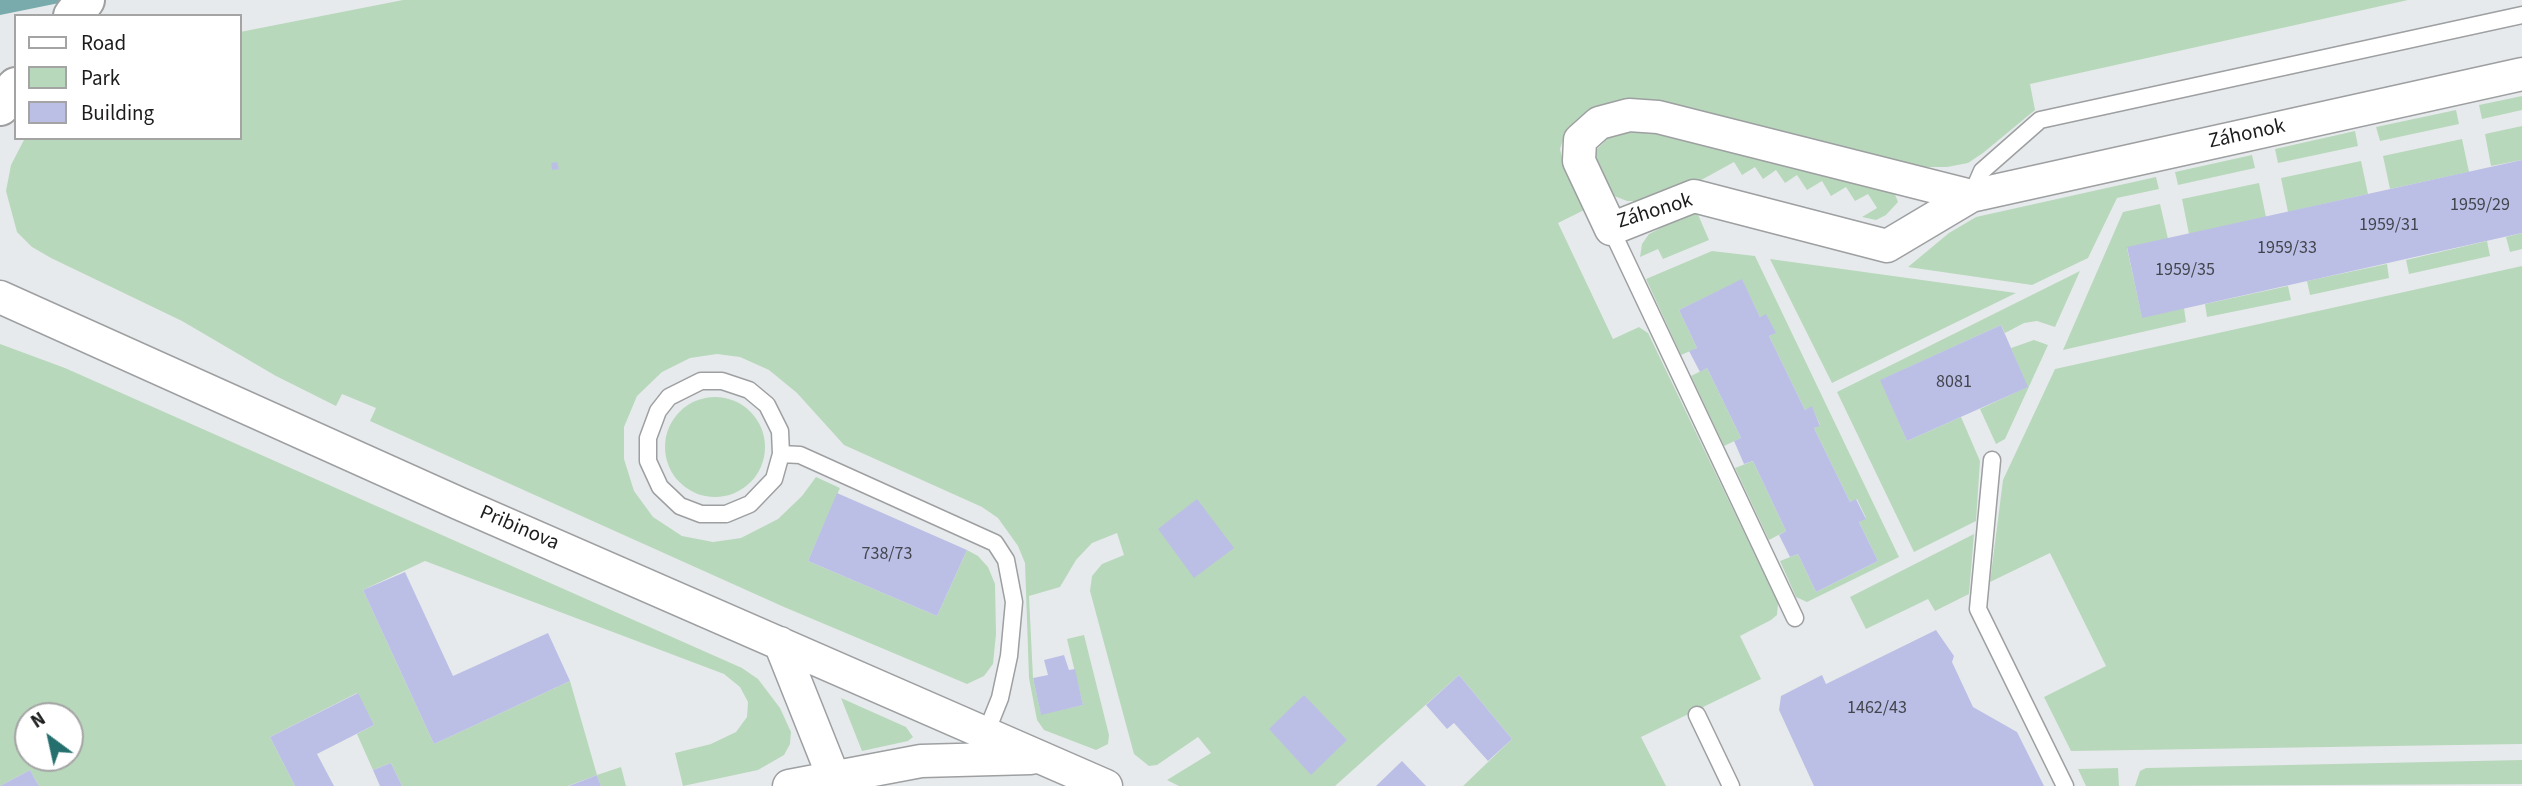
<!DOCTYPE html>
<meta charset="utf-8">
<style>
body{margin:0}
#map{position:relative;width:2522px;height:786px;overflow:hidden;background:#e7eaec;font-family:"Source Sans 3",sans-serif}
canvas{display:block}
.legend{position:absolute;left:14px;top:14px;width:228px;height:126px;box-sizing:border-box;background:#fff;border:2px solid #a4a4a4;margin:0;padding:9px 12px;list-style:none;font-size:21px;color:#1b1c1c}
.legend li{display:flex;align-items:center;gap:14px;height:35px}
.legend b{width:35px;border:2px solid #a4a4a4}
.north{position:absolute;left:14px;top:702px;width:70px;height:70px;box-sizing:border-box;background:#fff;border:2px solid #a4a4a4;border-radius:50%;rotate:327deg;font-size:19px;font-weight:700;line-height:28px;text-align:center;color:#1b1c1c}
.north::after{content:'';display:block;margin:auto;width:24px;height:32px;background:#25706e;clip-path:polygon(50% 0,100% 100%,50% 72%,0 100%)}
</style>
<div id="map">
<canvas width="2522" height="786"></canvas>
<ul class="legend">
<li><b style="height:9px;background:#fff"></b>Road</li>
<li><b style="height:19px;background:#b8d8bc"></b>Park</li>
<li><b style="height:19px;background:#bcbfe5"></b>Building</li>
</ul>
<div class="north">N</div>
</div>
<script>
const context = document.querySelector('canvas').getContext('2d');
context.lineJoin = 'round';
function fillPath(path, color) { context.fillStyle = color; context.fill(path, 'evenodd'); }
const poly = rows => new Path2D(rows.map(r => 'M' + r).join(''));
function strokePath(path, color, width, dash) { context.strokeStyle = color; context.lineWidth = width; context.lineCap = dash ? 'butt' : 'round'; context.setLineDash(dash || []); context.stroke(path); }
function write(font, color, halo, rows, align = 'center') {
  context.font = font + ' "Source Sans 3",sans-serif'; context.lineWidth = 5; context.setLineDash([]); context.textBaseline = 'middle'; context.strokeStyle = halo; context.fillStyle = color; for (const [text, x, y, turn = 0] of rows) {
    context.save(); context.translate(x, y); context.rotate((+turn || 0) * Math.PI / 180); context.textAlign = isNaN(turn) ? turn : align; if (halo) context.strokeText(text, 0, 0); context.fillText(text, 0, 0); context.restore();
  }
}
fillPath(poly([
 [403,0,2408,0,2030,84,2035,110,1983,153,1968,163,1947,167,1923,167,1647,100,1604,108,1580,119,1565,134,1560,149,1564,165,1584,210,1558,223,1613,339,1639,327,1648,333,1778,603,1777,615,1771,620,1740,636,1761,679,1641,737,1666,786,1463,786,1512,739,1459,675,1335,786,1179,786,1167,780,1211,753,1198,737,1157,765,1149,766,1134,754,1090,591,1092,576,1102,564,1124,555,1117,533,1092,543,1076,560,1060,587,1029,596,1033,678,1041,714,1083,705,1067,639,1084,635,1109,735,1108,744,1096,750,1044,730,1037,720,1029,678,1025,563,1018,546,998,518,982,507,844,445,797,393,769,370,740,357,717,354,690,358,662,372,637,396,624,427,624,459,634,491,653,517,682,536,713,542,741,538,778,519,802,496,816,477,840,488,808,561,937,616,967,550,978,556,988,567,995,584,996,634,993,664,984,676,967,684,784,607,370,421,376,408,342,394,336,406,276,376,182,321,51,258,32,247,17,232,6,191,11,165,25,138,240,138,240,32],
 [2522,96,2522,110,2482,119,2479,105],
 [2456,110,2459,124,2380,141,2376,127],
 [1638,126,1894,192,1898,202,1886,215,1876,220,1862,217,1877,208,1868,194,1855,201,1846,187,1831,196,1822,181,1807,190,1797,175,1785,183,1776,170,1763,179,1755,167,1742,175,1734,162,1694,184,1644,201,1627,201,1609,194,1594,164,1595,151,1616,130],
 [2522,126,2522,160,2491,166,2485,134],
 [2355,131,2358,146,2278,163,2275,149],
 [2462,139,2469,172,2390,189,2383,156],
 [2252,155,2255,168,2178,185,2175,172],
 [2361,161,2368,194,2288,212,2281,178],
 [2156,177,2159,189,2117,198,2088,258,2032,285,1908,267,1949,233,1976,217],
 [2259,183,2266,217,2189,234,2182,199],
 [2160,204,2168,239,2127,248,2142,317,2184,308,2186,322,2063,350,2123,212],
 [1696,210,1709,240,1663,259,1658,249,1640,257,1642,244,1649,234],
 [2522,233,2522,249,2510,252,2506,237],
 [2487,241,2490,256,2409,274,2406,260],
 [1712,251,1755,256,1899,557,1807,602,1796,597,1780,561,1798,554,1816,592,1878,561,1859,522,1866,518,1857,499,1850,502,1814,428,1820,425,1812,407,1805,410,1769,336,1775,333,1766,315,1760,317,1742,280,1679,310,1697,348,1681,355,1646,279],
 [1770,259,2016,293,1832,383],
 [2387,264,2389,278,2310,295,2307,281],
 [2522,266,2522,744,2071,751,2044,697,2106,666,2050,553,1990,582,2003,480,2055,369],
 [2080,271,2055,327,2037,321,2024,323,2005,333,2001,325,1881,380,1907,441,1961,417,1980,461,1976,521,1914,552,1837,392],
 [2288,286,2291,300,2207,317,2205,304],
 [2034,340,2048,345,2005,439,1996,444,1980,409,2027,387,2011,348],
 [0,344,65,368,742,668,758,679,780,708,791,732,790,744,784,755,758,770,683,786,675,753,711,744,736,732,747,717,748,702,740,687,724,674,425,561,363,590,434,744,570,681,597,775,621,767,626,786,601,786,597,775,568,786,402,786,391,763,373,770,357,734,374,725,357,693,270,737,295,786,39,786,30,770,0,786],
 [28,716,70,716,70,758,28,758],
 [1707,368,1741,438,1724,446,1691,376],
 '665 447a50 50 0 1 1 100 0a50 50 0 1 1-100 0Z',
 [1753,461,1786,531,1769,540,1735,468],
 [1974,534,1969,594,1935,611,1928,599,1866,629,1850,597],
 [841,698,906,727,913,737,908,741,862,751],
 [2522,760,2522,784,2135,786,2140,771,2146,768],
 [2118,768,2119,786,2086,786,2078,769]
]), '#b8d8bc');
fillPath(poly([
 [0,0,74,0,0,15]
]), '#79abad');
fillPath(poly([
 [2522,160,2522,233,2142,318,2127,247],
 [557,162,559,169,552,170,551,163],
 [1742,279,1760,317,1766,314,1776,333,1769,336,1805,410,1812,406,1820,426,1814,428,1850,502,1856,499,1866,519,1859,522,1878,561,1816,592,1798,554,1790,557,1779,535,1786,531,1753,461,1744,464,1734,441,1741,438,1707,368,1700,372,1689,351,1697,348,1679,310],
 [2001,325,2028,387,1907,441,1880,380],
 [837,493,967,550,937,616,808,561],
 [1197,499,1234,548,1194,578,1158,529],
 [405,572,453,676,548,633,570,681,434,744,363,590],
 [1936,630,1954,656,1952,662,1973,707,2017,732,2044,786,1814,786,1779,710,1781,696,1822,675,1826,684],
 [1064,655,1069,670,1075,669,1083,705,1041,715,1033,678,1048,675,1044,660],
 [1459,675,1512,739,1488,761,1454,723,1447,729,1426,705],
 [358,693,374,725,317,754,334,786,295,786,270,737],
 [1304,695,1347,740,1311,775,1269,729],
 [1402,761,1426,786,1376,786],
 [391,763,402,786,380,786,373,770],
 [30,770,39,786,0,786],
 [597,775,601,786,569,786]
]), '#bcbfe5');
const lane = poly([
 [1971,196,1982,171,2040,120,2522,15],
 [1611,229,1795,618],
 [781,454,780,431,767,405,749,390,722,381,701,381,669,397,658,411,648,438,648,461,660,487,680,506,701,514,726,514,750,504,774,479,781,454,800,455,995,543,1006,560,1014,602,1009,656,1000,698,986,733],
 [1992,460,1978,609,2065,786],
 [1697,715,1731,786]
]);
const street = poly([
 [1971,196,1658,117,1629,115,1599,123,1580,140,1579,161,1611,229,1694,196,1887,246,1971,196,2522,74],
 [0,297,458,503,1106,786],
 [780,643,837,786],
 [789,786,921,761,1031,758]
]);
const primary = poly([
 [73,16,85,0],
 [0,106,16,87]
]);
strokePath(lane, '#9d9fa1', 19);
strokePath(street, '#9d9fa1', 35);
strokePath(primary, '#9d9fa1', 42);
strokePath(lane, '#fff', 16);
strokePath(street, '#fff', 32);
strokePath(primary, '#fff', 38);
write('18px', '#43454e', null, [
 ["1959/29",2480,206],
 ["1959/31",2389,226],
 ["1959/33",2287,249],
 ["1959/35",2185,271],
 ["8081",1954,383],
 ["738/73",887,555],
 ["1462/43",1877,709]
]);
write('21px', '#1b1c1c', '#fff', [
 ["Záhonok",2247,135,-12],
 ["Záhonok",1655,212,-17],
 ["Pribinova",519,529,23]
]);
</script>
